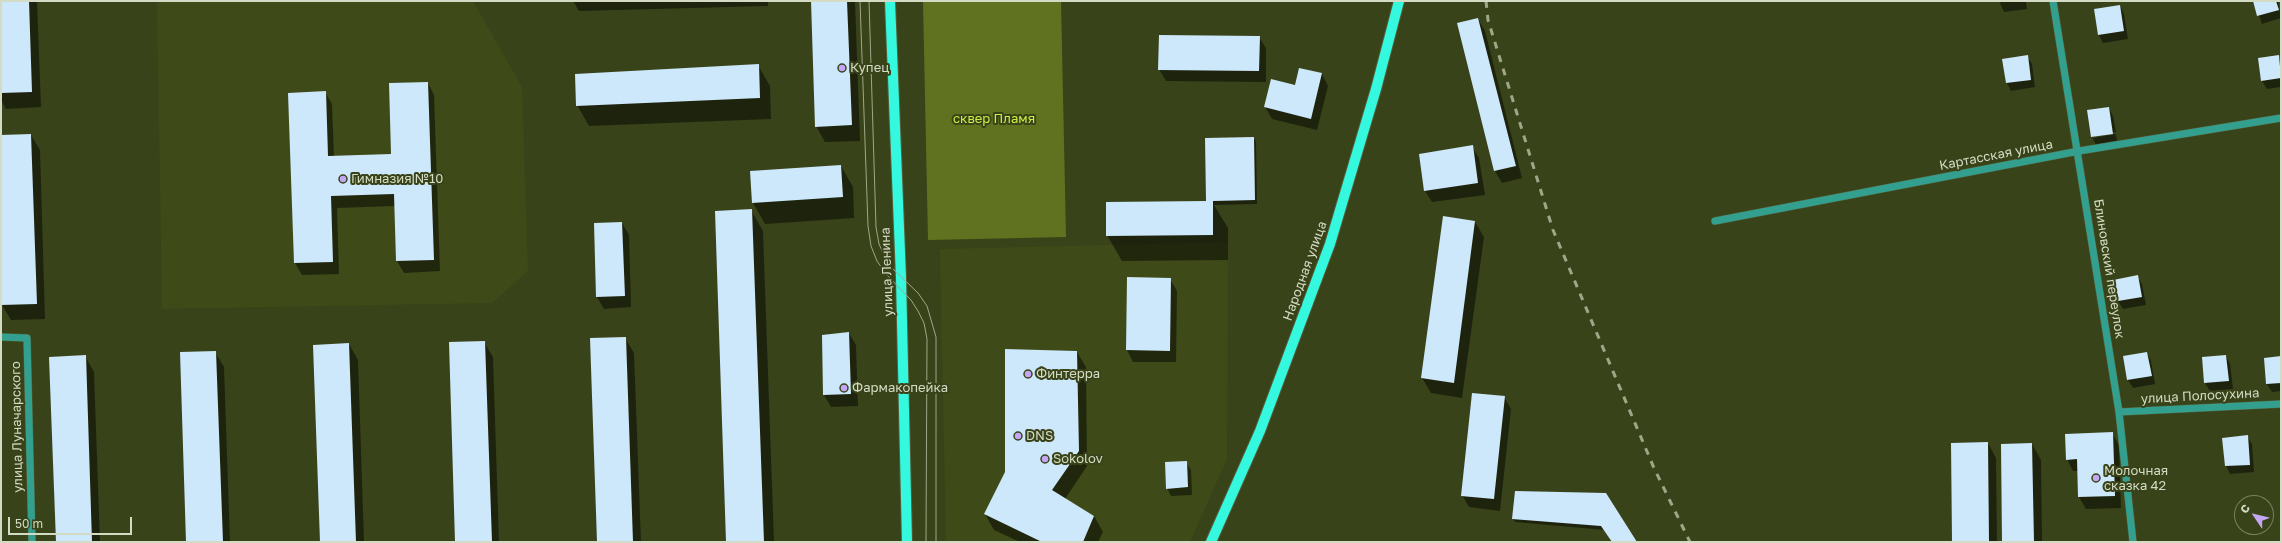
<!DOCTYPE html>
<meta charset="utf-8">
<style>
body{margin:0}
#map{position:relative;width:2282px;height:543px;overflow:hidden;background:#394319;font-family:"Golos Text",sans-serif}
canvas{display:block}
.frame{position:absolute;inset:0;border:2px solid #d4dbc4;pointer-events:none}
.north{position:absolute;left:2234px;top:495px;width:40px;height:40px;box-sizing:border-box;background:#394319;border:1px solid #77805d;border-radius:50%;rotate:305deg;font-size:11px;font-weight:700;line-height:16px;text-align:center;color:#d4dbc4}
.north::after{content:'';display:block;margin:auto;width:14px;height:18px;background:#c3a7f2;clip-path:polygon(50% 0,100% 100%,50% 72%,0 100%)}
.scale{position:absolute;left:8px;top:517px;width:124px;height:18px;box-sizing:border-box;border:2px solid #d4dbc4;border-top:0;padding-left:5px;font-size:12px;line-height:14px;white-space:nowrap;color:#d4dbc4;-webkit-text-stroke:3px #394319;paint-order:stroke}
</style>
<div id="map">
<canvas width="2282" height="543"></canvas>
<div class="frame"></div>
<div class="north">С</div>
<div class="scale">50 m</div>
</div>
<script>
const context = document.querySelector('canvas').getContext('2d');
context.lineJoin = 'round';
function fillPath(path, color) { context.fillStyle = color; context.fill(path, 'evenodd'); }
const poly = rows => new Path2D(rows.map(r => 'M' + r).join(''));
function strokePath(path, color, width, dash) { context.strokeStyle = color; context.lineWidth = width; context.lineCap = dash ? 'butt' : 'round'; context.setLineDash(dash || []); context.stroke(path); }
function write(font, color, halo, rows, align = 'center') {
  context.font = font + ' "Golos Text",sans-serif'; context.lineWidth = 4; context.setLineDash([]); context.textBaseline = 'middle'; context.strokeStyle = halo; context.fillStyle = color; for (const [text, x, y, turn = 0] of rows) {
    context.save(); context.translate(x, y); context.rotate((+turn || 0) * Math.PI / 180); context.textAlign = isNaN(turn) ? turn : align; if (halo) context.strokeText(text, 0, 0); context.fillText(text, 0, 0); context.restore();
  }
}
fillPath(poly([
 [157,1,473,1,522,87,528,271,492,303,162,309],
 [1228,242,1227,459,1190,542,946,542,940,249]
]), '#3e4a17');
fillPath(poly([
 [923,1,1061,1,1066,237,928,240]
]), '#607220');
fillPath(poly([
 [1,1,37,1,41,107,6,109,1,100],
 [573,1,768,1,768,6,579,11],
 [812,1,855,1,860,141,825,142,816,126],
 [1999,1,2026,1,2027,9,2004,12],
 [2254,1,2278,1,2281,18,2262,24],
 [2120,6,2124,14,2128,39,2103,43,2099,35],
 [1478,19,1485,31,1522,178,1502,183,1495,171,1458,24],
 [1259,37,1266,48,1266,82,1166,81,1159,69],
 [2027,56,2032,64,2035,87,2011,91,2007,83],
 [2278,56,2281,61,2281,87,2267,89,2262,81],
 [758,65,770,86,771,119,589,126,577,105],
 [1322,74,1328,86,1317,130,1272,119,1265,107,1296,86],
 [428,83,434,95,440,271,404,273,397,261,395,206,337,208,339,274,302,275,295,263,325,92,332,104,334,157,392,155],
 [2109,108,2113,116,2116,132,2093,136,2093,138,2116,134,2117,142,2096,145,2092,137],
 [31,135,40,150,45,319,11,320,2,305,1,136],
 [1254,138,1256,142,1257,204,1214,205,1228,228,1228,260,1122,261,1107,235,1207,202],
 [1472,147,1479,158,1485,195,1432,202,1425,191],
 [841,166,853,187,854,218,765,224,753,203],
 [751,210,763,231,774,542,727,542],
 [1475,222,1484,237,1462,398,1431,393,1422,378],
 [622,223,629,235,631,307,604,309,597,297],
 [2137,276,2142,284,2146,305,2123,309,2118,301,2114,280],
 [1170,279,1177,291,1176,362,1133,362,1127,350],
 [849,333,856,345,858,406,831,407,824,395],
 [625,338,634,353,641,542,598,542],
 [484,342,493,357,499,542,456,542],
 [349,344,358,360,364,542,321,542],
 [215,352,224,367,230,542,187,542],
 [1077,352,1086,367,1087,466,1065,499,1094,516,1103,532,1098,542,1020,542,994,530,985,514],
 [2147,353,2151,361,2155,384,2133,388,2128,380,2124,357],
 [85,356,94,372,100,542,57,542],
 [2226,356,2230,364,2233,389,2210,391,2205,383,2203,358],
 [2281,357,2281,391,2272,392,2267,384],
 [1504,397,1511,409,1500,511,1469,507,1462,495],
 [2112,433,2119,445,2121,508,2086,509,2079,497,2078,471,2073,471,2067,459],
 [2247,436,2252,444,2254,472,2230,474,2226,466,2223,438],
 [1988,443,1996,458,1997,542,1954,542],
 [2032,444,2041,460,2042,542,2003,542],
 [1186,462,1191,470,1192,495,1171,496,1167,488],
 [1606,494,1636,542,1612,542,1605,530,1515,522,1513,519]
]), '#0007');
fillPath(poly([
 [1,1,29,1,32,92,1,93],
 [811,1,847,1,852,125,815,127],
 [2253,1,2276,1,2279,10,2257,16],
 [2120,5,2124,31,2098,35,2094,9],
 [1478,18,1516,166,1494,171,1457,23],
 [1159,35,1260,36,1259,71,1158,70],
 [2028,55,2031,80,2006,83,2002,59],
 [2279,55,2281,78,2261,81,2258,58],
 [759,64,760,98,576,106,575,74],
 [1299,68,1322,73,1311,119,1264,107,1271,79,1295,85],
 [428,82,434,260,396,261,394,194,331,196,333,262,294,263,288,93,326,91,328,156,391,154,389,83],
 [2109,107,2113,134,2091,137,2087,110],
 [31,134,37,304,1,305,1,135],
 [1254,137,1255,200,1213,201,1213,235,1106,236,1106,202,1206,201,1205,138],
 [1473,145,1478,183,1424,191,1419,154],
 [841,165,843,197,752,203,750,171],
 [752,209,764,542,726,542,715,211],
 [1443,216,1475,221,1454,383,1421,378],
 [622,222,625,296,596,297,594,223],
 [2138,275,2142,297,2118,301,2113,280],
 [1127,277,1171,278,1170,351,1126,350],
 [849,332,851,394,823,395,822,335],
 [626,337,633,542,597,542,590,338],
 [485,341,492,542,455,542,449,342],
 [349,343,356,542,320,542,313,345],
 [1005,349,1077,351,1079,451,1052,490,1094,516,1083,542,1042,542,984,514,1005,472],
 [216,351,223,542,186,542,180,352],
 [2147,352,2152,376,2127,380,2123,356],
 [86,355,92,542,56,542,49,357],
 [2226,355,2229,381,2204,383,2202,357],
 [2281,356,2281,383,2266,384,2264,358],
 [1472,393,1505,396,1494,499,1461,496],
 [2113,432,2115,496,2078,497,2077,459,2066,460,2065,434],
 [2248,435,2250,465,2225,466,2222,438],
 [1988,442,1989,542,1952,542,1951,443],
 [2032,443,2034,542,2002,542,2001,444],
 [1187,461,1188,487,1166,489,1165,462],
 [1515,491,1606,493,1637,542,1612,542,1601,526,1512,519]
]), '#cde7fb');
const minor = poly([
 [2053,1,2119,412,2133,542],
 [1715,221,2079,151,2281,118],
 [1,337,27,338,32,542],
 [2119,412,2281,404]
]);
const major = poly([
 [890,1,901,278,907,542],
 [1211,542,1260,431,1330,244,1376,89,1399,1]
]);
strokePath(minor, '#555e38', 8);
strokePath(major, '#555e38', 12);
strokePath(minor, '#33a08f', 7);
strokePath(major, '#34f9de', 10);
strokePath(poly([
 [860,1,868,226,871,246,877,261,886,274,911,300,918,311,924,323,927,339,926,542],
 [869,1,876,227,879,244,888,264,918,293,927,306,936,337,936,542]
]), '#9fa789', 1);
strokePath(poly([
 [1486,1,1488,20,1553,230,1654,468,1690,542]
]), '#9fa789', 3, [7, 7]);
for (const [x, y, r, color] of [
 [842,68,4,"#c3a7f2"],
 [343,179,4,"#c3a7f2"],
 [1028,374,4,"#c3a7f2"],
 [844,388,4,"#c3a7f2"],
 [1018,436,4,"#c3a7f2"],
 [1045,459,4,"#c3a7f2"],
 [2096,478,4,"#c3a7f2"]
]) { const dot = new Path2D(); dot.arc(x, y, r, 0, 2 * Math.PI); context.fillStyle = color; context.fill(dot); strokePath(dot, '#394319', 1.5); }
write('13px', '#d4dbc4', '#394319', [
 ["Купец",850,68],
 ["Гимназия №10",351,179],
 ["Финтерра",1036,374],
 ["Фармакопейка",852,388],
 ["DNS",1026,436],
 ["Sokolov",1053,459],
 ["Молочная",2104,471],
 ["сказка 42",2104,486]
], 'left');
write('13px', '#caee42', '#394319', [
 ["сквер Пламя",994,119]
]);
write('13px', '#d4dbc4', '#394319', [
 ["Картасская улица",1996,155,-11],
 ["Блиновский переулок",2109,269,81],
 ["Народная улица",1305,271,-70],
 ["улица Ленина",887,272,-92],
 ["улица Полосухина",2200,396,-3],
 ["улица Луначарского",17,427,-91]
]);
</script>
